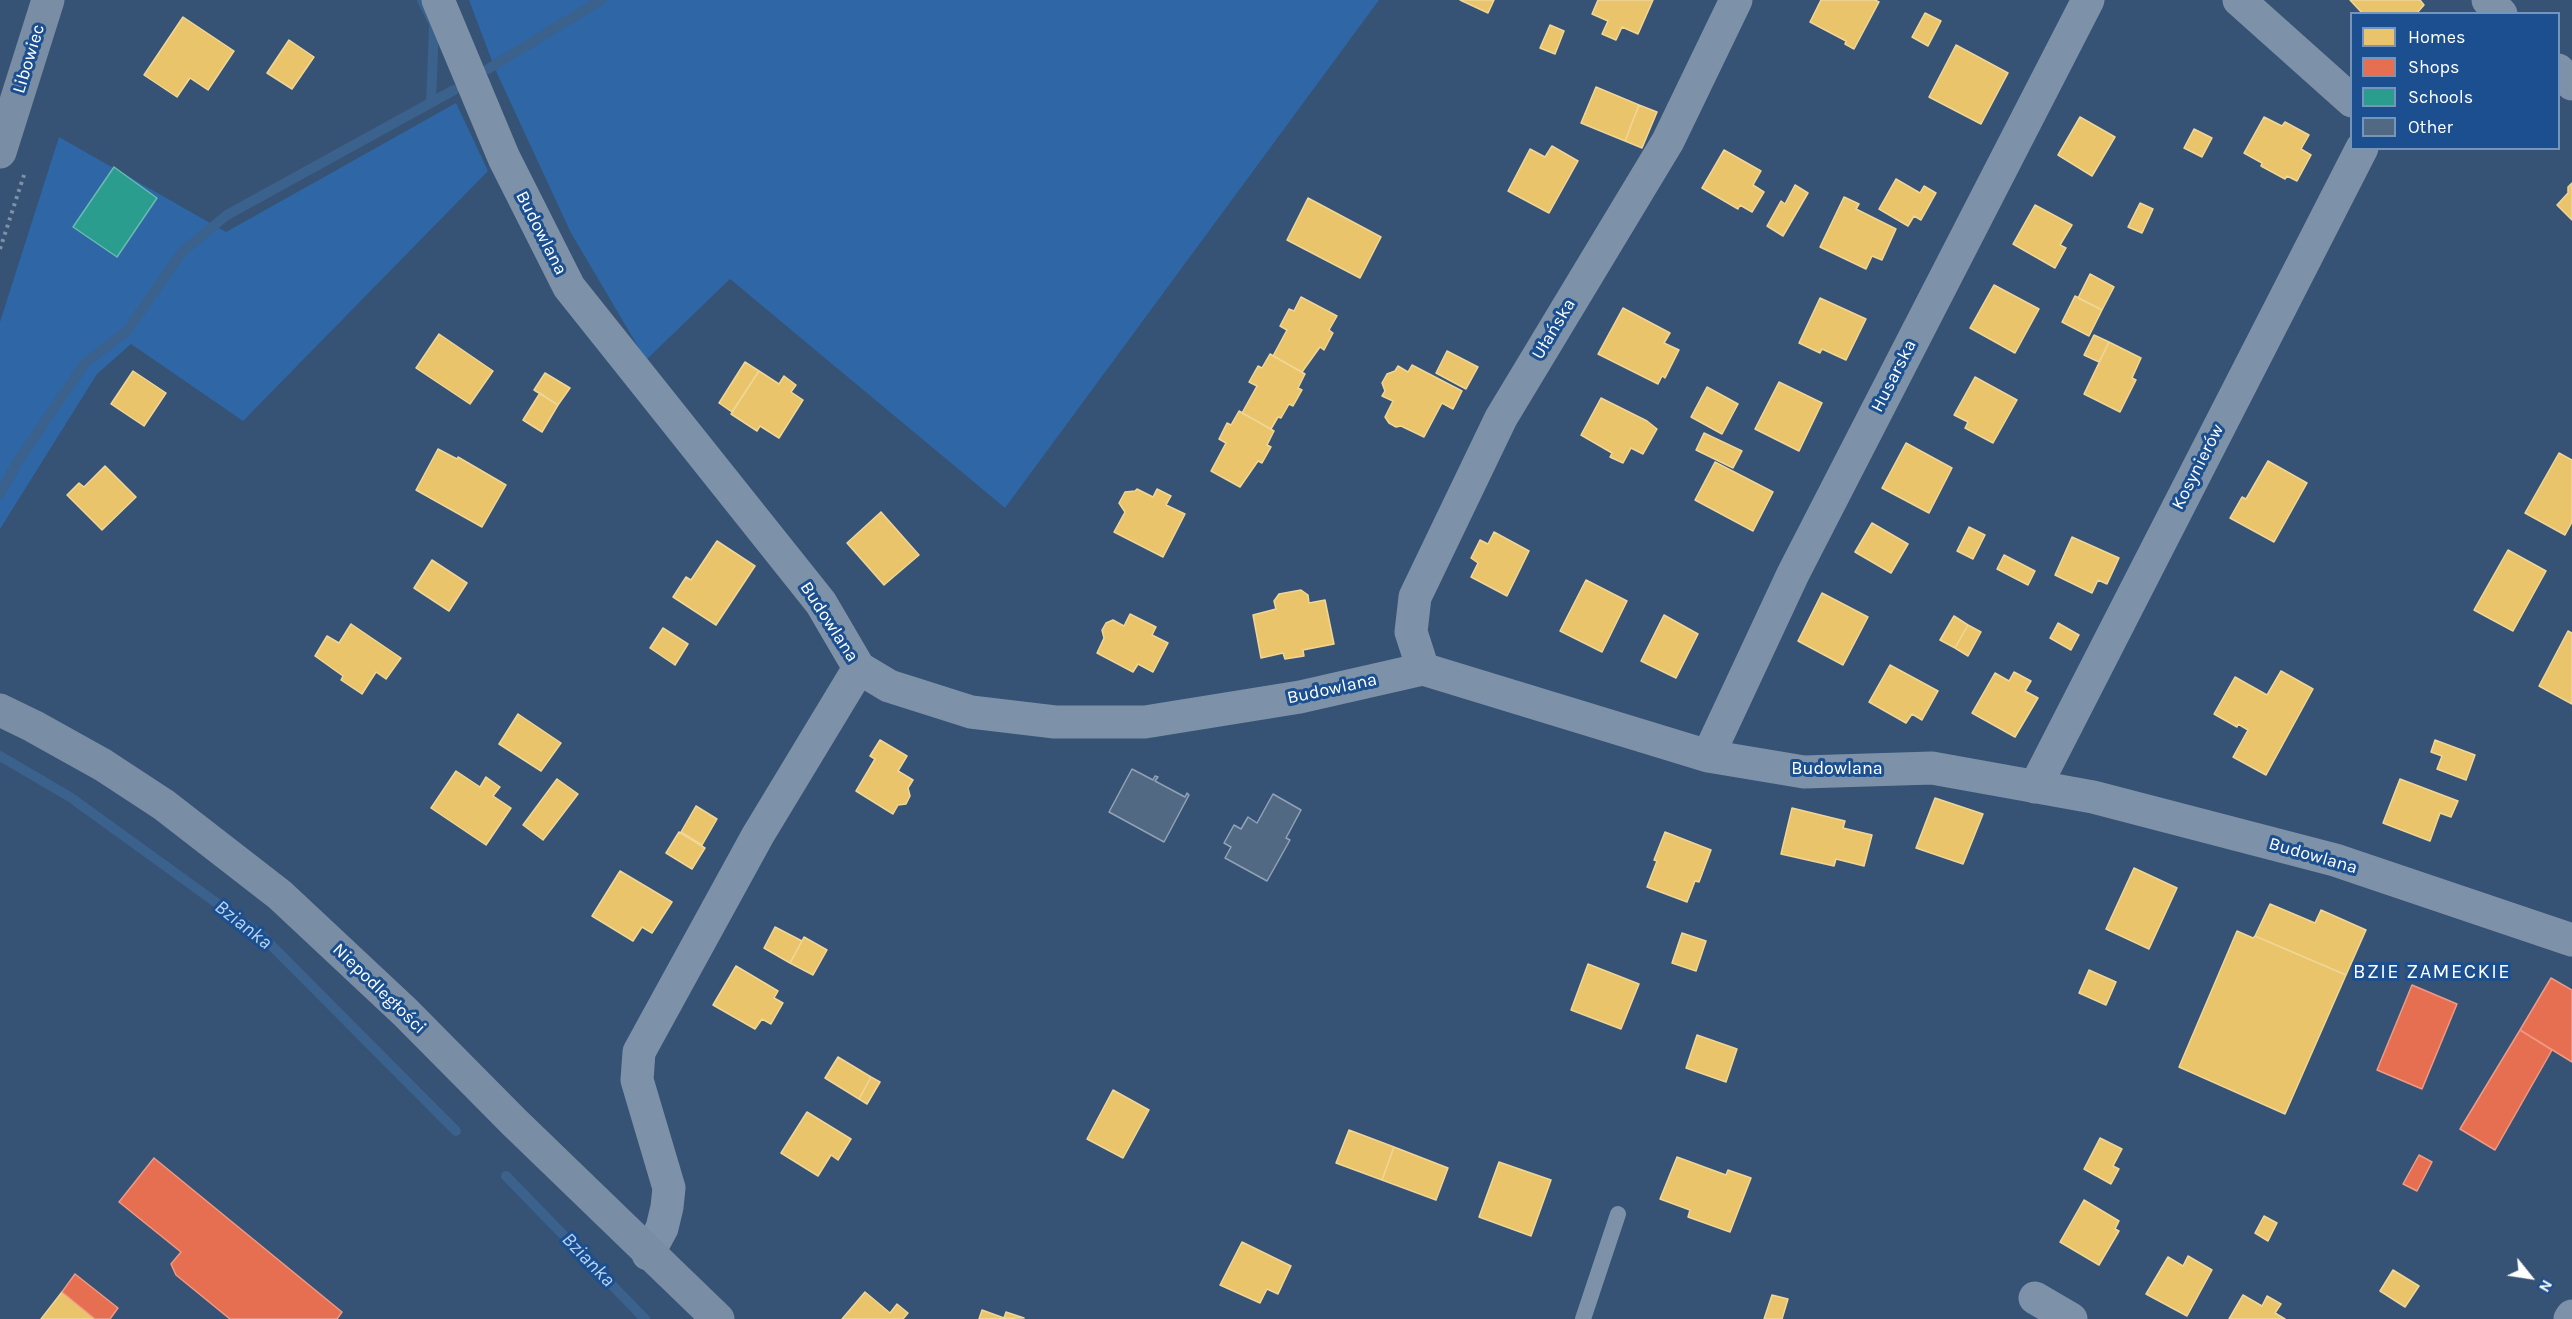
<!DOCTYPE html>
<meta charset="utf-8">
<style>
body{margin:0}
#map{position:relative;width:2572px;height:1319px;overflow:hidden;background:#365274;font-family:Karla,sans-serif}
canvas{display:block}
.legend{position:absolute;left:2350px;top:12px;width:210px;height:138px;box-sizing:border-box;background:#1b4f8f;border:2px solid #7695bc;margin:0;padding:8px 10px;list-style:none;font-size:18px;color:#fff}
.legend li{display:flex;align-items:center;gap:12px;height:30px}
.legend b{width:30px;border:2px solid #7695bc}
.north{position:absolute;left:2500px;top:1247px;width:60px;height:60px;-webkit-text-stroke:4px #1b4f8f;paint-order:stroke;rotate:120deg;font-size:16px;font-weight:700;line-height:24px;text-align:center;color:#fff}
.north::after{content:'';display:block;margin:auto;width:21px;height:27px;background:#fff;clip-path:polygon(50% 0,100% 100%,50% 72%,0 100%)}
</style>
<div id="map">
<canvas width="2572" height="1319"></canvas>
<ul class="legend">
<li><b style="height:16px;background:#e9c46a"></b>Homes</li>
<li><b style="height:16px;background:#e76f51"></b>Shops</li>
<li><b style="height:16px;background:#2a9d8f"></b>Schools</li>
<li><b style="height:16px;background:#526984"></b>Other</li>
</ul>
<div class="north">N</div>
</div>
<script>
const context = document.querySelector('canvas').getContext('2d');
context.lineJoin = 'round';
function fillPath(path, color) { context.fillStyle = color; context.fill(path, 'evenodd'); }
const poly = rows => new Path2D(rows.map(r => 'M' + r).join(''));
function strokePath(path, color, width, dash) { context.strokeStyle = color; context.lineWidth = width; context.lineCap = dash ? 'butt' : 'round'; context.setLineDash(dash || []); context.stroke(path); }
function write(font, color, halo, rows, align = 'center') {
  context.font = font + ' Karla,sans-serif'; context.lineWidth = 6; context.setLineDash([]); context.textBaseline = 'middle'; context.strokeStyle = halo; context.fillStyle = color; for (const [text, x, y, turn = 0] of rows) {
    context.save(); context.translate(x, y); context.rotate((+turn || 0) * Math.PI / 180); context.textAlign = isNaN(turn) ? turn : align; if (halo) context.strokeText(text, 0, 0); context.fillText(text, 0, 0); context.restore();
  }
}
fillPath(poly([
 [469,0,1379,0,1005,508,730,279,646,360,571,233,495,69],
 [456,103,488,171,243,421,131,344,97,374,0,529,0,322,59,137,226,232]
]), '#2f66a5');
const homes = poly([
 [1460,0,1494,0,1488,13,1460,0],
 [1598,0,1653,0,1638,34,1622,27,1616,40,1602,34,1608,21,1592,14,1598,0],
 [1821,0,1875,0,1879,2,1854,49,1845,44,1846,41,1810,22,1821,0],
 [2350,0,2420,0,2424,5,2416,14,2363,14,2350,0],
 [1925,13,1941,21,1928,46,1912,37,1925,13],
 [183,17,234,51,208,90,190,78,177,97,144,75,183,17],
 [1550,25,1564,31,1555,54,1540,48,1550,25],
 [289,40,314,57,292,89,267,73,289,40],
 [1956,45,2008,73,1981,124,1929,97,1956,45],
 [1596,87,1639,105,1625,141,1581,123,1596,87],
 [1639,105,1657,112,1642,148,1625,141,1639,105],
 [2080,117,2115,137,2092,176,2058,155,2080,117],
 [2264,117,2282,126,2285,122,2309,135,2301,149,2311,155,2297,181,2287,176,2285,179,2261,166,2262,163,2244,153,2264,117],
 [2194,129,2212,138,2202,157,2184,148,2194,129],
 [1552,146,1578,161,1549,213,1508,191,1530,149,1545,157,1552,146],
 [1724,150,1761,171,1753,185,1764,192,1752,212,1740,205,1738,209,1702,188,1724,150],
 [1896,179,1920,193,1924,186,1936,193,1921,220,1914,216,1908,226,1879,209,1896,179],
 [2572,183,2572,220,2557,205,2568,193,2568,187,2572,183],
 [1795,185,1808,193,1783,236,1767,226,1781,201,1785,204,1795,185],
 [1844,197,1859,204,1856,209,1896,229,1882,260,1872,256,1866,269,1820,247,1844,197],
 [1308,198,1381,237,1360,278,1287,240,1308,198],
 [2140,203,2153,209,2142,233,2128,227,2140,203],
 [2035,205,2072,225,2060,245,2066,248,2055,268,2013,244,2035,205],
 [2090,274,2114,287,2102,310,2078,298,2090,274],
 [1994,285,2039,309,2015,353,1970,328,1994,285],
 [2075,296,2102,310,2089,336,2062,322,2075,296],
 [1301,297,1337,316,1329,330,1333,333,1324,350,1320,347,1302,372,1273,356,1287,330,1280,326,1289,309,1294,311,1301,297],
 [1820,298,1866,319,1846,360,1822,349,1820,353,1799,343,1820,298],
 [1623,308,1670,333,1664,343,1679,350,1665,378,1662,376,1658,384,1598,354,1623,308],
 [439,334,493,371,470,404,416,368,439,334],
 [2094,335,2109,342,2099,362,2084,355,2094,335],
 [2109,342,2141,358,2132,378,2136,380,2120,412,2084,394,2109,342],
 [1447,351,1478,367,1466,389,1436,373,1447,351],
 [1270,354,1305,374,1298,388,1302,390,1293,406,1289,404,1281,418,1278,417,1271,429,1242,413,1257,386,1249,382,1258,366,1262,368,1270,354],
 [745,362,759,371,732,412,719,403,745,362],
 [1412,365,1462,391,1453,409,1442,403,1424,437,1401,426,1396,427,1389,423,1385,417,1393,401,1382,396,1385,391,1382,383,1387,374,1395,371,1398,366,1408,372,1412,365],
 [133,371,166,393,144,426,111,404,133,371],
 [759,371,779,384,784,376,796,385,791,392,803,400,779,438,760,426,757,431,731,414,759,371],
 [545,373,570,388,558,405,534,390,545,373],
 [1975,377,2017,400,1993,443,1965,428,1968,422,1954,415,1975,377],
 [1779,382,1822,403,1799,451,1755,429,1779,382],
 [1707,387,1738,404,1722,434,1691,417,1707,387],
 [540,393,558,405,542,432,523,420,540,393],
 [1601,398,1647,421,1657,429,1643,454,1631,448,1623,463,1610,457,1612,453,1581,435,1601,398],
 [1239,411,1274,431,1267,445,1271,447,1262,463,1258,461,1240,487,1211,471,1226,443,1219,439,1227,423,1231,425,1239,411],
 [1704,433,1742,451,1733,468,1696,450,1704,433],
 [1906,443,1952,468,1929,513,1882,488,1906,443],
 [438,449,457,459,458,457,506,485,482,527,416,490,438,449],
 [2559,453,2572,460,2572,522,2565,535,2525,513,2559,453],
 [2268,461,2307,483,2274,542,2230,518,2242,497,2246,499,2268,461],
 [1715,462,1773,492,1753,531,1695,500,1715,462],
 [105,466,136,497,102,530,67,495,79,483,84,487,105,466],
 [1137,489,1153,497,1157,489,1171,496,1166,505,1185,514,1163,557,1114,532,1125,512,1119,503,1125,492,1135,491,1137,489],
 [881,512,919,555,884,585,847,543,881,512],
 [1872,523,1908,544,1891,573,1855,552,1872,523],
 [1969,527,1985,535,1973,559,1957,551,1969,527],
 [1494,532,1529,551,1507,596,1471,577,1478,563,1471,558,1480,540,1488,544,1494,532],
 [2072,537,2119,558,2107,584,2098,580,2092,593,2055,575,2072,537],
 [717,541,755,566,716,625,673,597,686,577,691,580,717,541],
 [2508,550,2546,571,2513,631,2474,610,2508,550],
 [2004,555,2035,571,2028,585,1997,569,2004,555],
 [432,560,467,583,449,611,414,588,432,560],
 [1586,580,1627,601,1602,652,1560,631,1586,580],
 [1301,590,1308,595,1309,603,1325,600,1334,644,1303,650,1304,656,1285,659,1283,653,1261,658,1253,615,1276,609,1274,601,1279,594,1301,590],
 [1822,593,1868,617,1843,665,1798,641,1822,593],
 [1130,614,1156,627,1152,635,1168,643,1153,672,1138,664,1133,672,1097,653,1104,638,1102,630,1106,623,1113,620,1124,626,1130,614],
 [1664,615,1698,634,1676,678,1641,661,1664,615],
 [1954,616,1968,625,1955,648,1940,640,1954,616],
 [2058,623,2079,635,2071,650,2050,638,2058,623],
 [351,624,401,658,386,679,376,672,362,694,341,680,343,676,315,656,327,636,339,643,351,624],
 [1968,625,1981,632,1968,656,1955,648,1968,625],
 [663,628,688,644,675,665,650,648,663,628],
 [2568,631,2572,633,2572,704,2539,686,2568,631],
 [1890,665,1938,691,1922,720,1912,714,1906,723,1869,702,1890,665],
 [2281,671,2313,689,2266,775,2233,757,2248,730,2238,724,2237,727,2214,714,2235,677,2267,695,2281,671],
 [2014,672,2031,681,2025,691,2038,698,2015,737,1972,713,1995,673,2009,681,2014,672],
 [518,714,561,743,541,771,499,744,518,714],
 [880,740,907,756,898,771,913,780,908,788,910,796,906,804,898,805,893,814,856,791,875,759,870,756,880,740],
 [2435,740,2475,755,2466,780,2437,769,2442,756,2431,752,2435,740],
 [456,771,480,787,486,777,500,787,493,796,511,808,486,845,431,808,456,771],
 [557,779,578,794,543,840,523,825,557,779],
 [2400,779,2458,801,2451,817,2440,813,2430,841,2383,823,2400,779],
 [1935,798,1983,814,1963,864,1916,848,1935,798],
 [696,806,717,819,702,845,681,832,696,806],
 [1792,808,1845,821,1843,828,1872,835,1864,866,1836,859,1834,866,1781,854,1792,808],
 [679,832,705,848,692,869,666,853,679,832],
 [1665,832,1711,850,1699,882,1695,881,1687,902,1647,887,1657,861,1654,860,1665,832],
 [2134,868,2177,888,2149,949,2106,929,2134,868],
 [620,871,672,902,652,933,642,927,633,941,592,916,620,871],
 [2270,904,2315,923,2321,910,2366,930,2346,975,2255,936,2270,904],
 [775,927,802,941,790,963,764,948,775,927],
 [2237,931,2253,938,2255,936,2346,975,2285,1114,2179,1067,2237,931],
 [1682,933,1706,941,1696,971,1672,963,1682,933],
 [804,937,827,950,813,975,790,963,804,937],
 [1588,964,1639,984,1621,1029,1571,1010,1588,964],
 [736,966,778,991,774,998,783,1003,771,1024,762,1019,755,1029,713,1005,736,966],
 [2089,970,2116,982,2106,1005,2079,993,2089,970],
 [1697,1035,1737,1049,1726,1082,1686,1068,1697,1035],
 [838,1057,871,1077,859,1099,825,1078,838,1057],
 [871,1077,880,1082,867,1104,859,1099,871,1077],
 [1113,1090,1149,1110,1123,1158,1087,1139,1113,1090],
 [807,1112,851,1139,838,1160,831,1155,818,1176,781,1153,807,1112],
 [1349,1130,1394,1147,1382,1180,1336,1163,1349,1130],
 [2100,1138,2122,1149,2113,1166,2119,1169,2111,1184,2084,1169,2100,1138],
 [1394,1147,1448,1168,1436,1200,1382,1180,1394,1147],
 [1677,1157,1726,1175,1728,1170,1751,1178,1730,1232,1688,1217,1690,1210,1660,1199,1677,1157],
 [1499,1162,1551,1180,1531,1236,1479,1217,1499,1162],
 [2084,1200,2119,1221,2115,1229,2119,1231,2099,1265,2060,1242,2084,1200],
 [2264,1216,2277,1223,2268,1241,2255,1233,2264,1216],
 [1242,1242,1291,1266,1278,1294,1267,1289,1260,1303,1220,1285,1242,1242],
 [2188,1256,2212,1270,2187,1316,2146,1294,2168,1257,2183,1266,2188,1256],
 [2393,1270,2419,1286,2405,1307,2380,1291,2393,1270],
 [62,1292,95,1319,41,1319,62,1292],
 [865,1292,890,1313,897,1304,908,1313,903,1319,842,1319,865,1292],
 [1772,1295,1788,1299,1782,1319,1764,1319,1772,1295],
 [2243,1295,2262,1306,2267,1296,2281,1304,2275,1313,2285,1319,2229,1319,2243,1295],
 [982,1310,1004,1318,1006,1312,1024,1318,979,1319,982,1310]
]);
fillPath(homes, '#e9c46a');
strokePath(homes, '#f0d697', 1.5);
const shops = poly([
 [2551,978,2572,990,2572,1062,2520,1030,2551,978],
 [2412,985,2457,1004,2422,1089,2377,1070,2412,985],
 [2520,1030,2552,1050,2495,1150,2460,1129,2520,1030],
 [2419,1155,2432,1162,2417,1191,2403,1184,2419,1155],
 [154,1158,342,1312,337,1319,230,1319,176,1275,171,1264,181,1252,119,1202,154,1158],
 [75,1274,118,1308,110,1319,95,1319,62,1292,75,1274]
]);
fillPath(shops, '#e76f51');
strokePath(shops, '#ee9a85', 1.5);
const schools = poly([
 [114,167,157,198,117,257,73,227,114,167]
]);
fillPath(schools, '#2a9d8f');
strokePath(schools, '#6abab1', 1.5);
strokePath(poly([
 [422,0,434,24,431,103],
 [488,69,601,0],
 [0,494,18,461,85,363,126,332,182,252,227,215,454,90],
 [0,756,70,797,261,935,456,1131],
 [506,1176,645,1319]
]), '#3b618d', 10);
const building = poly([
 [1132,769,1153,780,1155,776,1158,777,1155,781,1185,797,1187,793,1189,795,1164,842,1109,812,1132,769],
 [1273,794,1301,810,1286,838,1290,840,1267,881,1225,858,1231,847,1224,843,1234,825,1241,829,1248,817,1257,823,1273,794]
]);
fillPath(building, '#526984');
strokePath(building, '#92a2b6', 1.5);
strokePath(poly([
 [0,249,24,175]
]), '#7d92a8', 4, [3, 4.5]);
strokePath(poly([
 [1583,1319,1618,1214]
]), '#7d92a8', 16);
strokePath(poly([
 [438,0,504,158,569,287,821,603,859,668,889,686,971,712,1055,722,1145,722,1300,697,1423,669,1708,756,1804,772,1932,768,2093,797,2335,860,2572,940],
 [2239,0,2352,101],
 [2488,0,2501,14],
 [2558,70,2572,84],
 [1423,669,1411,632,1415,597,1501,418,1668,141,1736,0],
 [1708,756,1793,574,2088,0],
 [2035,787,2362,148],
 [648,1254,662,1228,667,1207,669,1188,637,1080,639,1052,758,835,859,668],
 [2035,1298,2071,1319],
 [2570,1319,2572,1316]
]), '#7d92a8', 33);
strokePath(poly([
 [0,152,48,0],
 [0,710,33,726,103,765,164,805,280,895,405,1012,514,1122,718,1319]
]), '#798da4', 33);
write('18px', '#fff', '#1b4f8f', [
 ["Libowiec",29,59,-73],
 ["Budowlana",541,233,63],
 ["Ułańska",1554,329,-59],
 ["Husarska",1894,376,-63],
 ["Kosynierów",2198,467,-63],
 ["Budowlana",829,622,57],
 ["Budowlana",1332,689,-12],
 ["Budowlana",1837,769],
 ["Budowlana",2313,856,16],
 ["Niepodległości",379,989,44]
]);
write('italic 20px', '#b5d3f5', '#1b4f8f', [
 ["Bzianka",243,925,38],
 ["Bzianka",588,1260,46]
]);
context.letterSpacing = '1.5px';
write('20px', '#fff', '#1b4f8f', [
 ["BZIE ZAMECKIE",2432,972]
]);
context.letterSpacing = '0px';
</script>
